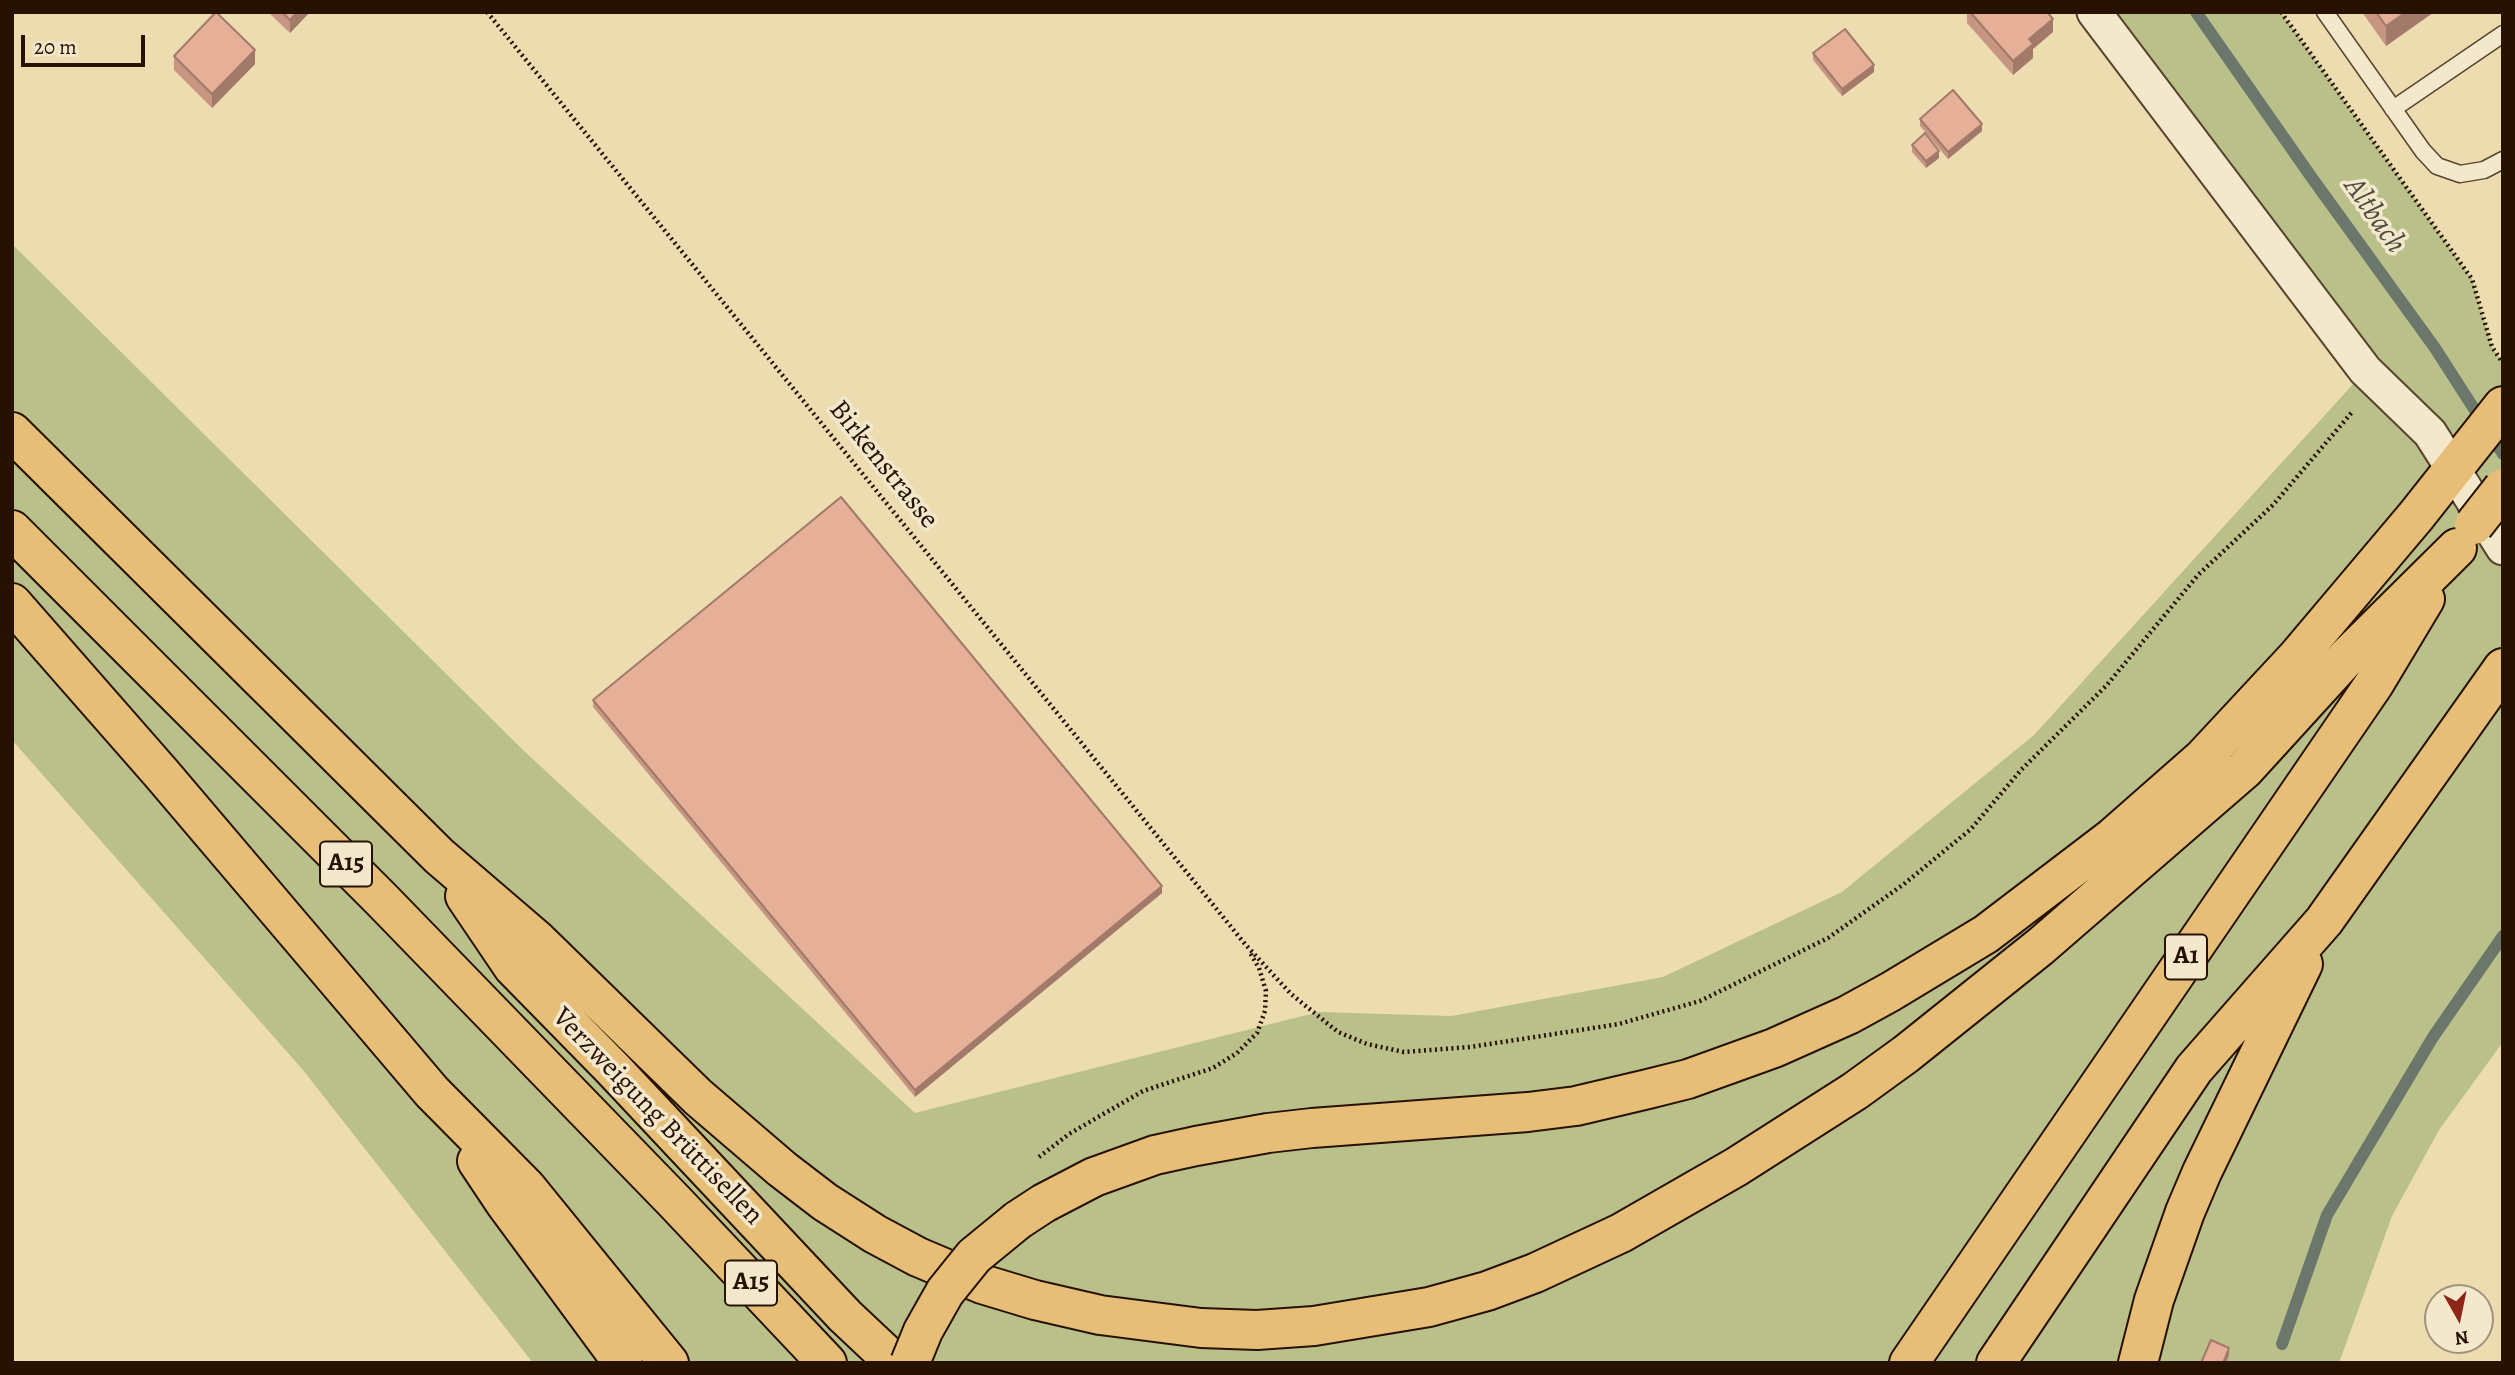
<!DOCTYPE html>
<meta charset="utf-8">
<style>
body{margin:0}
#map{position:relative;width:2515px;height:1375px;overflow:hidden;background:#ecdcb0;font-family:Alegreya,serif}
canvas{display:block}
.frame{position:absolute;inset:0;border:14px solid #271201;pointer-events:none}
.north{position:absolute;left:2424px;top:1284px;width:70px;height:70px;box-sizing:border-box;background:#f3e8cc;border:2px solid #a1927b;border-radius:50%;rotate:171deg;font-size:19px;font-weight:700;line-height:28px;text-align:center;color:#271201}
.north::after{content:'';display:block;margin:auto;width:24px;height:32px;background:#8f2418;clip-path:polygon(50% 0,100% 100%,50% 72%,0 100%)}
.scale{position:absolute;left:21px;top:35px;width:124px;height:32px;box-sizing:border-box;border:4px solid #271201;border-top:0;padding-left:9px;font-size:21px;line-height:24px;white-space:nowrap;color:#271201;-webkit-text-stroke:5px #f3e8cc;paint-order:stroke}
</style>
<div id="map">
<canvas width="2515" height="1375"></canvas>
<div class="frame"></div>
<div class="north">N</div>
<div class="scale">20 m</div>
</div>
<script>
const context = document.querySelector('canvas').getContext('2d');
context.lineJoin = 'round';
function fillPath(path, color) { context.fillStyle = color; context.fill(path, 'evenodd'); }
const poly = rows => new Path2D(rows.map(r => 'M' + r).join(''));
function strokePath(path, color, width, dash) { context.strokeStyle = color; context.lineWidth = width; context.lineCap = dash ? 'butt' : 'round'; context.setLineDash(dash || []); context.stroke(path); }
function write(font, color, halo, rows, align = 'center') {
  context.font = font + ' Alegreya,serif'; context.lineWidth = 7; context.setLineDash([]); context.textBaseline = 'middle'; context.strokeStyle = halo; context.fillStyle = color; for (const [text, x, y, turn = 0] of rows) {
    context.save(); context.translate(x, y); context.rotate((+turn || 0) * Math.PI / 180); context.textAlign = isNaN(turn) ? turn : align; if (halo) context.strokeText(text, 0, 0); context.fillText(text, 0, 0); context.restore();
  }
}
fillPath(poly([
 [2094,12,2281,12,2472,279,2492,347,2503,363,2503,1042,2439,1130,2392,1216,2339,1363,533,1363,303,1070,12,740,12,244,523,750,915,1113,1319,1012,1451,1016,1663,977,1842,892,2034,735,2365,371]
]), '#bac08a');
strokePath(poly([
 [2196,12,2312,178,2435,348,2503,454],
 [2282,1344,2327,1215,2433,1037,2503,936]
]), '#6c776c', 12);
const lane = poly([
 [2325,12,2423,151,2437,166,2460,174,2484,170,2503,160],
 [2393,109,2503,34]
]);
const street = poly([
 [2094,12,2365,370,2430,433,2503,548]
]);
const highway = poly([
 [12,432,439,856,538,941,698,1097,782,1169,825,1202,875,1234,918,1257,982,1284,1035,1300,1100,1315,1201,1328,1257,1330,1314,1326,1429,1307,1487,1291,1535,1273,1621,1233,1736,1167,1855,1091,1906,1054,2041,946,2244,770,2348,656,2457,548],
 [12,530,382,900,675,1202,827,1363],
 [12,603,161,773,432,1092,526,1187,669,1363],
 [465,896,513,967,612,1068,845,1316,895,1363],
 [477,1161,505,1203,623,1363],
 [1018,1220,1044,1203,1094,1177,1155,1155,1196,1146,1268,1133,1312,1128,1528,1112,1576,1106,1648,1089,1688,1079,1774,1048,1848,1015,1890,992,1986,934,2112,838,2203,758,2297,657,2416,516,2503,406],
 [1909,1363,2374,684,2425,599],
 [1996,1363,2194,1069,2324,921,2503,668],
 [2138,1363,2154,1300,2185,1212,2202,1172,2303,964]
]);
strokePath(lane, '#58442d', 19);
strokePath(street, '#58442d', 37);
strokePath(highway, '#271201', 42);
strokePath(poly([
 [487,12,1245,944,1291,994,1338,1032,1367,1044,1404,1052,1470,1047,1619,1024,1700,1001,1828,938,1904,884,1971,829,2021,770,2106,686,2198,575,2273,505,2353,411],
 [2281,12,2472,279,2492,347,2503,363],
 [1039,1157,1069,1134,1143,1091,1213,1068,1237,1053,1257,1033,1265,1011,1266,991,1259,968,1249,951]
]), '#271201', 4.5, [2, 3.5]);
strokePath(lane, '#f3e8cc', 16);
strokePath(street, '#f3e8cc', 33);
strokePath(highway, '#e6be78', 38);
const highwayBridge = poly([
 [2474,525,2503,488],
 [910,1363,923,1331,945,1292,974,1256,1018,1220]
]);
strokePath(highwayBridge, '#271201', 42, []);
strokePath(highwayBridge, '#e6be78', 38);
fillPath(poly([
 [268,12,310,12,290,33],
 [1967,12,2047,12,2053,32,2033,49,2033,58,2013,75,1967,23],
 [2362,12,2434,12,2386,46],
 [1813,53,1874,72,1842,96,1813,60],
 [174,56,255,64,212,108,174,70],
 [1920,119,1982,131,1948,159,1920,126],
 [1912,145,1939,158,1926,168,1912,152],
 [593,700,1162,893,915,1097,593,707]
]), '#c69683');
fillPath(poly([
 [297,12,310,12,290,33,290,20],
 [2406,12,2434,12,2386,46,2386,26],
 [2053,19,2053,32,2033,49,2033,58,2013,75,2013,61,2029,39],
 [255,50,255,64,212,108,212,94],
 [1874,65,1874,72,1842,96,1842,89],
 [1982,124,1982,131,1948,159,1948,152],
 [1939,151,1939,158,1926,168,1926,161],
 [1162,886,1162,893,915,1097,915,1090],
 [2229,1348,2229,1355,2226,1363,2223,1363]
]), '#a17a6a');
const building = poly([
 [216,12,255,50,212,94,174,56,216,12],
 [282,12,297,12,290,20,282,12],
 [1970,12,2047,12,2053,19,2029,39,2033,44,2013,61,1970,12],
 [2376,12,2406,12,2386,26,2376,12],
 [1845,29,1874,65,1842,89,1813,53,1845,29],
 [1953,90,1982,124,1948,152,1920,119,1953,90],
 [1925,133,1939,151,1926,161,1912,145,1925,133],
 [841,497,1162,886,915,1090,593,700,841,497],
 [2211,1340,2229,1348,2223,1363,2201,1363,2211,1340]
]);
fillPath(building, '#e6af98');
strokePath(building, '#a17a6a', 2);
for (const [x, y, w] of [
 [346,864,52],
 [2186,957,42],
 [751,1283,52]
]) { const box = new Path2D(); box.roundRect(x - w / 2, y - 22.5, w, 45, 5); context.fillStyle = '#f3e8cc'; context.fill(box); strokePath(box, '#271201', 2); }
write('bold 26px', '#271201', null, [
 ["A15",346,864],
 ["A1",2186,957],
 ["A15",751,1283]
]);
write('28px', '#271201', '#f3e8cc', [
 ["Birkenstrasse",883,465,51],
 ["Verzweigung Brüttisellen",657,1117,46]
]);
write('italic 30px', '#4f4d40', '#f3e8cc', [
 ["Altbach",2374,216,55]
]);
</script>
